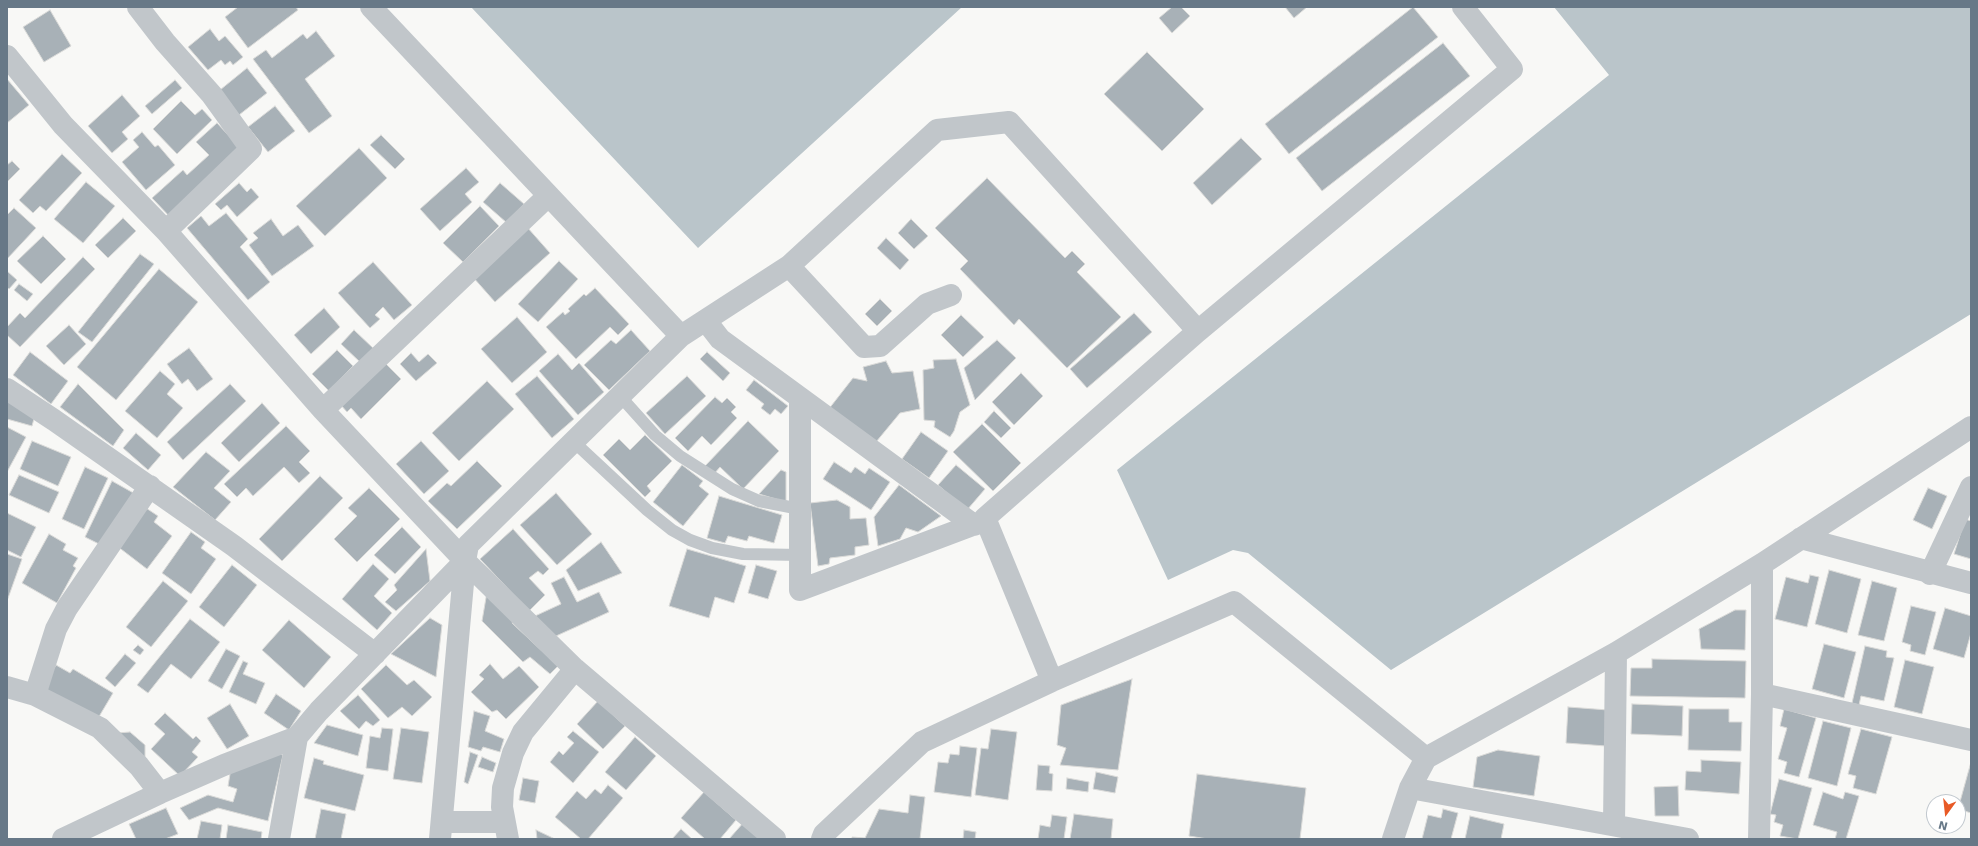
<!DOCTYPE html>
<style>
body{margin:0}
#map{position:relative;width:1978px;height:846px;overflow:hidden;background:#f8f8f6;font-family:"DejaVu Sans",sans-serif}
canvas{display:block}
.frame{position:absolute;inset:0;border:8px solid #677887;pointer-events:none}
.north{position:absolute;left:1926px;top:794px;width:40px;height:40px;box-sizing:border-box;background:#fff;border:1px solid #c2c9cf;border-radius:50%;rotate:195deg;font-size:11px;font-weight:700;line-height:16px;text-align:center;color:#677887}
.north::after{content:'';display:block;margin:auto;width:14px;height:18px;background:#e85a26;clip-path:polygon(50% 0,100% 100%,50% 72%,0 100%)}
</style>
<div id="map">
<canvas width="1978" height="846"></canvas>
<div class="frame"></div>
<div class="north">N</div>
</div>
<script>
const context = document.querySelector('canvas').getContext('2d');
context.lineJoin = 'round';
function fillPath(path, color) { context.fillStyle = color; context.fill(path, 'evenodd'); }
const poly = rows => new Path2D(rows.map(r => 'M' + r).join(''));
function strokePath(path, color, width, dash) { context.strokeStyle = color; context.lineWidth = width; context.lineCap = dash ? 'butt' : 'round'; context.setLineDash(dash || []); context.stroke(path); }
fillPath(poly([
 [471,7,962,7,698,248],
 [1554,7,1971,7,1971,314,1391,670,1248,553,1233,550,1168,580,1117,470,1609,75]
]), '#bac5ca');
const building = poly([
 [238,7,296,7,298,10,248,48,225,17,238,7],
 [1172,7,1181,7,1190,16,1172,33,1159,18,1172,7],
 [1285,7,1307,7,1294,18,1285,7],
 [1413,7,1438,37,1289,154,1265,124,1413,7],
 [50,10,71,46,44,62,23,27,50,10],
 [210,29,219,41,225,36,243,57,233,65,230,61,225,65,221,60,208,70,188,47,210,29],
 [316,31,335,56,305,79,332,116,309,133,253,59,266,50,272,58,303,34,307,39,316,31],
 [1443,43,1470,76,1322,191,1296,158,1443,43],
 [1147,52,1204,109,1162,151,1104,94,1147,52],
 [247,68,267,93,239,115,220,90,247,68],
 [7,79,29,105,7,123,7,79],
 [175,80,182,88,152,114,145,106,175,80],
 [122,95,140,116,122,132,128,139,112,153,88,126,122,95],
 [181,101,195,115,202,109,212,120,177,154,153,129,181,101],
 [275,106,295,131,268,152,248,127,275,106],
 [217,123,243,151,171,218,152,198,183,170,187,175,209,155,196,142,217,123],
 [142,132,155,147,158,145,175,165,146,190,122,162,139,147,133,140,142,132],
 [381,135,405,159,395,169,370,145,381,135],
 [1241,138,1262,159,1212,205,1193,183,1241,138],
 [359,148,387,178,325,236,296,206,359,148],
 [62,154,82,173,46,211,40,206,33,213,19,200,62,154],
 [12,161,20,169,7,182,7,165,12,161],
 [466,168,479,182,465,194,472,202,440,231,420,209,466,168],
 [987,178,1065,258,1072,251,1085,264,1077,272,1121,317,1067,368,1019,319,1014,325,960,269,968,261,935,228,987,178],
 [86,182,115,206,83,243,54,219,86,182],
 [239,183,247,192,251,188,259,197,237,217,227,205,221,210,215,204,239,183],
 [500,183,524,204,507,223,483,202,500,183],
 [480,206,499,226,463,262,443,243,480,206],
 [14,208,36,228,7,259,7,215,14,208],
 [226,213,248,239,240,247,270,282,248,300,187,228,201,216,209,226,226,213],
 [123,218,136,231,108,258,95,245,123,218],
 [271,219,283,236,298,225,314,246,272,276,249,245,258,238,253,233,271,219],
 [911,219,928,236,914,249,898,233,911,219],
 [527,227,550,253,495,302,472,276,527,227],
 [43,236,66,259,41,284,17,261,43,236],
 [886,238,909,260,900,270,877,248,886,238],
 [140,254,154,264,92,342,78,332,140,254],
 [83,257,95,269,20,347,7,335,7,327,20,313,25,318,83,257],
 [559,261,578,279,538,322,518,304,559,261],
 [373,262,412,305,394,320,383,307,375,315,380,319,370,328,338,293,373,262],
 [159,269,198,302,116,400,77,367,159,269],
 [7,271,17,280,9,289,7,287,7,271],
 [19,284,33,294,27,301,14,290,19,284],
 [595,288,629,324,618,335,610,327,576,359,546,327,563,312,565,315,570,311,568,309,584,294,586,296,595,288],
 [880,299,892,311,877,326,865,314,880,299],
 [324,308,340,327,311,354,294,335,324,308],
 [1134,313,1152,332,1087,388,1070,369,1134,313],
 [961,315,984,337,963,357,941,335,961,315],
 [517,317,547,352,512,383,481,349,517,317],
 [69,325,86,344,64,365,46,346,69,325],
 [354,330,374,349,361,363,341,344,354,330],
 [631,330,650,351,609,390,584,365,611,340,616,344,631,330],
 [997,340,1016,358,975,400,964,368,997,340],
 [189,348,213,379,197,391,188,379,182,384,167,364,189,348],
 [337,350,353,366,329,391,312,374,337,350],
 [30,352,68,381,51,404,13,375,30,352],
 [707,352,730,373,723,381,700,359,707,352],
 [411,353,419,362,428,354,437,363,416,381,400,364,411,353],
 [558,354,572,370,579,363,604,392,578,415,539,371,558,354],
 [956,359,970,405,960,412,954,431,950,437,934,427,935,421,924,420,923,370,934,368,933,360,956,359],
 [886,361,892,373,913,371,920,409,900,413,876,442,828,410,853,378,867,381,863,367,886,361],
 [384,362,401,379,361,419,351,408,347,412,340,404,384,362],
 [160,371,175,384,167,394,183,408,157,438,125,411,160,371],
 [1021,373,1043,396,1014,425,992,402,1021,373],
 [537,376,574,419,552,438,515,394,537,376],
 [687,376,706,396,665,434,646,413,687,376],
 [754,380,788,406,781,414,775,409,770,415,761,408,764,404,746,390,754,380],
 [487,381,514,409,459,461,432,433,487,381],
 [78,384,124,430,113,446,60,407,78,384],
 [230,384,246,401,183,460,167,442,230,384],
 [7,397,35,415,32,426,7,419,7,397],
 [715,397,722,403,727,398,736,407,731,412,737,418,711,445,702,436,688,451,675,438,715,397],
 [262,403,280,423,239,462,221,443,262,403],
 [994,411,1011,428,1001,438,984,422,994,411],
 [748,421,779,451,743,489,720,467,714,474,705,466,748,421],
 [982,424,1021,463,993,491,953,452,982,424],
 [286,426,310,451,299,462,310,473,299,483,284,467,253,496,246,488,237,497,224,484,286,426],
 [7,427,26,437,7,472,7,427],
 [921,432,948,451,929,478,902,459,921,432],
 [136,433,161,455,148,470,123,448,136,433],
 [645,435,672,461,647,486,651,491,645,497,603,455,619,439,630,450,645,435],
 [32,441,71,457,58,486,20,469,32,441],
 [421,441,449,471,424,494,396,464,421,441],
 [206,452,230,471,214,488,231,502,215,520,173,487,206,452],
 [477,461,502,486,457,529,428,501,447,483,451,486,477,461],
 [834,462,851,473,855,467,865,474,869,468,890,482,871,510,823,479,834,462],
 [682,465,703,481,699,486,709,494,683,526,653,502,682,465],
 [956,465,985,489,967,510,938,485,956,465],
 [85,467,108,478,84,529,62,519,85,467],
 [781,470,786,472,786,502,759,494,781,470],
 [19,475,59,492,49,513,9,495,19,475],
 [320,476,343,498,282,561,259,539,320,476],
 [112,481,137,495,99,544,85,537,112,481],
 [899,485,941,516,918,532,906,528,900,539,878,546,874,517,899,485],
 [369,488,400,519,357,562,334,539,357,516,348,508,369,488],
 [1928,488,1947,496,1932,529,1913,520,1928,488],
 [556,493,592,534,557,565,520,525,556,493],
 [719,496,782,515,774,543,749,536,747,541,728,536,725,543,707,538,719,496],
 [837,500,850,507,850,519,866,518,869,545,855,547,855,555,830,558,829,564,818,566,810,503,837,500],
 [146,508,158,516,154,522,172,536,147,569,117,546,146,508],
 [7,513,36,527,21,557,7,550,7,513],
 [1965,519,1971,521,1971,559,1954,554,1965,519],
 [402,527,421,547,395,574,374,555,402,527],
 [513,529,549,569,543,575,538,571,529,578,545,595,529,611,480,559,513,529],
 [191,532,205,542,201,548,216,559,191,594,162,573,191,532],
 [49,534,66,544,63,550,78,558,73,566,76,568,57,603,22,583,49,534],
 [601,542,622,573,578,591,566,570,601,542],
 [426,549,430,581,396,611,385,602,397,590,394,585,426,549],
 [687,549,746,566,734,603,715,597,709,618,669,606,687,549],
 [7,554,22,559,7,601,7,554],
 [373,564,389,579,374,596,392,613,377,630,342,599,373,564],
 [232,565,257,585,224,627,199,607,232,565],
 [756,565,777,571,768,599,748,593,756,565],
 [1829,570,1861,579,1847,633,1815,624,1829,570],
 [1810,575,1819,577,1807,627,1775,619,1786,577,1808,583,1810,575],
 [564,577,577,602,599,592,609,612,556,636,535,616,561,604,551,583,564,577],
 [163,581,188,601,151,647,126,627,163,581],
 [1872,581,1897,588,1884,641,1858,635,1872,581],
 [487,592,516,617,512,623,558,666,550,674,530,657,523,662,482,621,487,592],
 [1911,606,1936,612,1925,655,1910,651,1911,645,1902,642,1911,606],
 [1945,608,1971,616,1971,633,1964,658,1933,649,1945,608],
 [1735,610,1746,610,1745,650,1701,649,1699,629,1735,610],
 [430,618,442,625,436,677,391,654,430,618],
 [190,619,220,642,191,679,171,664,148,693,137,685,190,619],
 [289,620,331,657,304,688,262,650,289,620],
 [1824,644,1856,652,1844,698,1812,689,1824,644],
 [138,645,144,650,140,655,133,650,138,645],
 [1865,646,1887,651,1886,657,1894,658,1884,701,1861,696,1859,705,1852,703,1865,646],
 [226,649,240,656,222,689,208,681,226,649],
 [125,654,136,663,115,687,105,678,125,654],
 [1652,659,1746,661,1745,698,1630,696,1631,668,1652,668,1652,659],
 [1905,660,1934,667,1922,714,1894,707,1905,660],
 [243,661,248,663,243,674,265,683,256,704,229,692,243,661],
 [490,664,503,679,519,666,539,687,506,719,497,710,492,712,471,692,484,679,479,675,490,664],
 [56,665,70,673,73,669,113,693,97,720,43,688,56,665],
 [386,665,407,685,414,680,432,697,412,716,402,707,388,718,361,689,386,665],
 [1132,679,1118,770,1060,765,1066,748,1057,745,1061,705,1132,679],
 [276,694,301,711,289,730,264,713,276,694],
 [358,695,380,720,373,726,366,721,359,729,340,711,358,695],
 [598,701,625,726,603,749,577,724,598,701],
 [230,704,249,736,227,749,207,718,230,704],
 [1632,704,1683,706,1682,736,1631,734,1632,704],
 [1568,707,1608,710,1606,746,1566,743,1568,707],
 [1689,709,1729,709,1729,722,1742,722,1741,751,1688,750,1689,709],
 [1784,709,1816,718,1799,777,1784,773,1787,762,1778,759,1787,728,1780,726,1784,709],
 [474,711,490,716,485,731,504,739,500,752,483,747,481,751,468,747,474,711],
 [165,713,193,739,196,736,201,741,192,752,198,757,180,776,151,749,165,734,154,724,165,713],
 [1823,721,1851,728,1837,786,1808,778,1823,721],
 [327,725,363,735,358,756,314,743,327,725],
 [382,728,393,729,388,771,366,768,370,736,380,738,382,728],
 [401,728,429,732,422,783,393,779,401,728],
 [991,729,1017,732,1008,800,975,795,981,748,988,749,991,729],
 [1861,729,1892,737,1876,794,1853,788,1856,776,1848,774,1861,729],
 [573,731,599,752,573,783,550,762,559,751,563,755,574,743,567,737,573,731],
 [130,732,145,745,145,760,117,733,130,732],
 [635,737,656,756,626,790,605,772,635,737],
 [960,746,977,748,971,797,934,792,938,762,948,763,950,754,959,755,960,746],
 [1498,750,1540,756,1534,796,1473,787,1477,757,1498,750],
 [273,752,283,755,268,821,218,808,189,820,180,808,208,795,233,802,237,789,228,786,231,768,273,752],
 [470,752,478,755,468,784,464,782,470,752],
 [482,757,496,763,493,772,478,767,482,757],
 [314,758,324,761,323,764,364,775,355,811,304,798,314,758],
 [1701,760,1741,762,1739,794,1685,790,1686,771,1701,772,1701,760],
 [1971,762,1971,813,1958,809,1971,762],
 [1038,765,1050,766,1049,773,1053,774,1052,791,1036,790,1038,765],
 [1096,772,1118,777,1115,793,1093,789,1096,772],
 [1197,774,1306,788,1300,839,1208,839,1189,836,1197,774],
 [523,778,539,781,535,803,519,800,523,778],
 [1067,778,1089,782,1088,792,1066,789,1067,778],
 [1779,779,1812,788,1798,839,1780,836,1783,825,1774,822,1776,815,1770,814,1779,779],
 [608,785,623,798,588,839,581,839,555,817,577,791,586,799,595,789,601,794,608,785],
 [1678,786,1679,816,1655,816,1654,787,1678,786],
 [704,792,736,820,720,839,705,839,681,818,704,792],
 [1823,792,1843,799,1845,792,1859,796,1846,839,1835,839,1837,832,1813,825,1823,792],
 [910,795,925,797,920,839,852,839,852,837,865,838,879,809,908,813,910,795],
 [166,808,178,834,165,839,136,839,129,824,166,808],
 [321,809,346,814,341,839,315,839,321,809],
 [1443,809,1458,813,1451,839,1422,839,1428,815,1441,818,1443,809],
 [1074,814,1113,819,1111,839,1070,839,1074,814],
 [1052,815,1067,817,1064,839,1038,839,1040,825,1050,827,1052,815],
 [1470,816,1504,824,1501,839,1465,839,1470,816],
 [201,821,222,825,220,839,197,839,201,821],
 [744,822,764,839,729,839,744,822],
 [228,825,262,832,261,839,226,839,228,825],
 [681,829,692,839,672,839,681,829],
 [536,830,555,839,537,839,536,830],
 [964,830,976,832,975,839,963,839,964,830]
]);
fillPath(building, '#a8b1b7');
strokePath(building, '#dadad8', 1);
strokePath(poly([
 [620,396,655,435,680,456,732,489,759,501,800,509],
 [574,442,647,510,672,530,690,540,712,548,743,554,801,555]
]), '#c1c6ca', 12);
strokePath(poly([
 [138,7,165,42,212,95,251,149,166,231],
 [371,7,681,336],
 [7,56,63,125,166,231,323,410,465,561,575,669,775,839],
 [789,266,864,347,880,346,927,304,951,295],
 [706,321,720,339,974,525],
 [1198,331,1512,69,1463,7],
 [7,389,54,420,234,546,375,654],
 [800,399,800,590,986,520],
 [323,410,548,196],
 [1801,538,1971,583],
 [1930,574,1971,487],
 [7,687,35,695,100,728,139,766,160,793,224,765,297,737],
 [1762,694,1971,740],
 [35,695,56,629,67,608,150,486],
 [1410,788,1688,839],
 [442,822,504,822],
 [1614,825,1616,653],
 [63,839,160,793],
 [279,839,297,737,319,711,465,561],
 [440,839,465,561,468,545,681,336,789,266,937,130,1009,122,1198,331,985,518,1052,681],
 [508,839,502,807,503,788,513,753,523,732,575,669],
 [822,839,824,834,922,742,1052,681,1234,602,1426,758],
 [1393,839,1410,788,1426,758,1616,653,1762,564,1971,427],
 [1759,839,1762,694,1762,564]
]), '#c1c6ca', 22);
</script>
